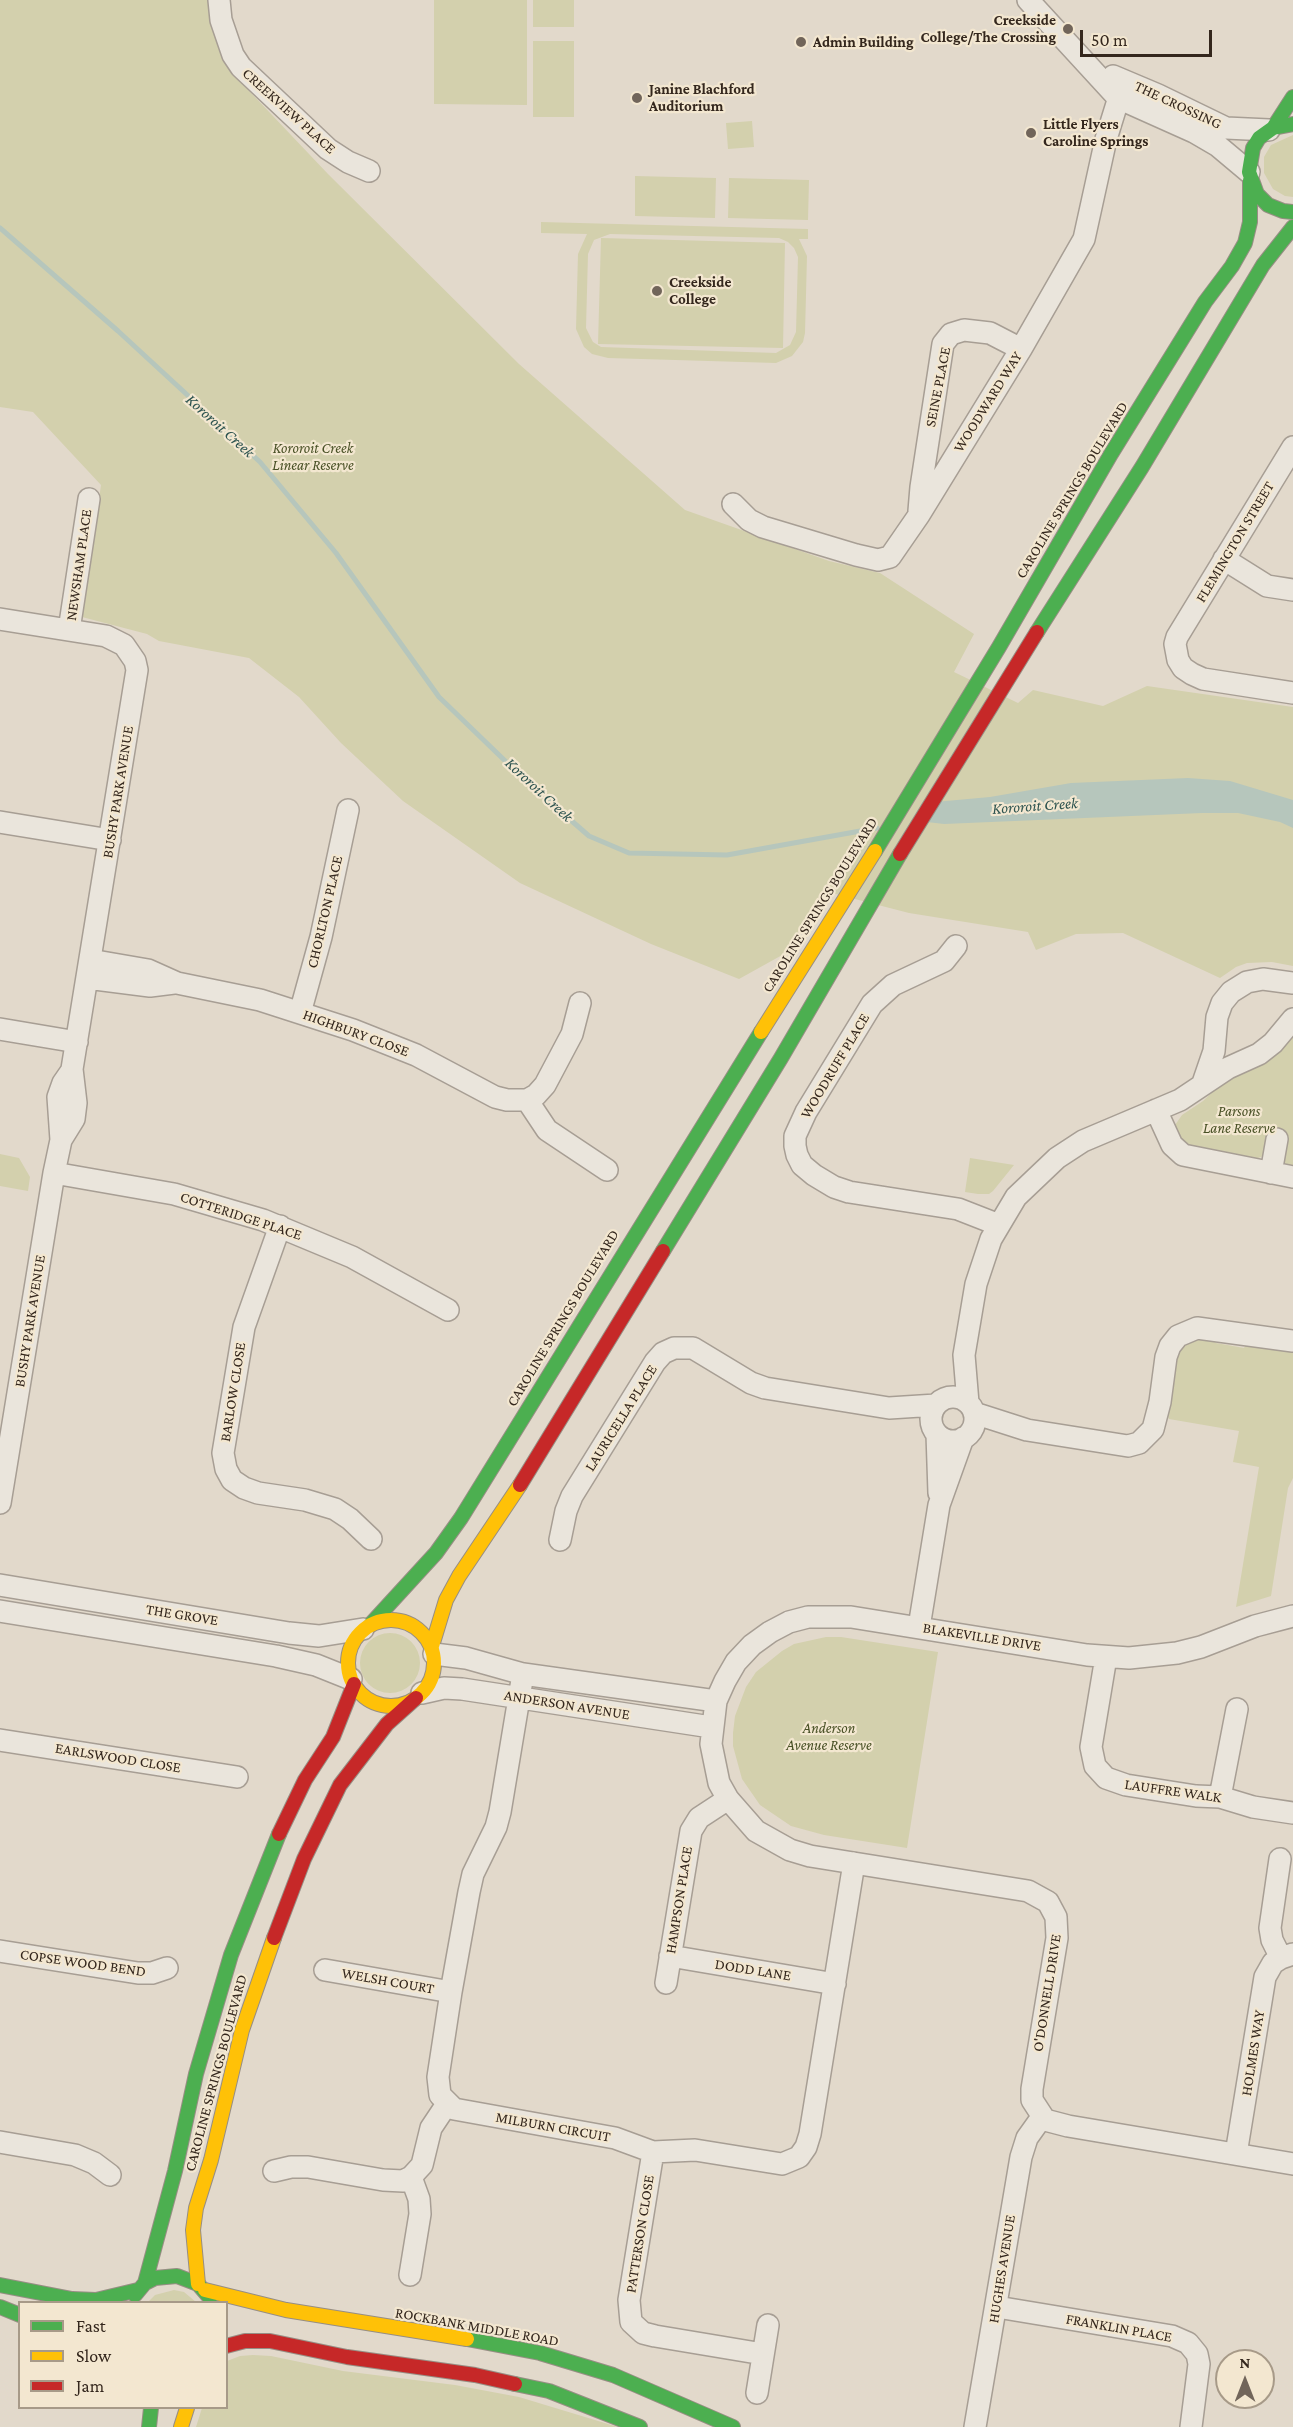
<!DOCTYPE html>
<style>
body{margin:0}
#map{position:relative;width:1293px;height:2427px;overflow:hidden;background:#e2d9cb;font-family:"Crimson Pro",serif}
canvas{display:block}
.legend{position:absolute;left:18px;top:2301px;width:210px;height:108px;box-sizing:border-box;background:#f3e7d0;border:2px solid #a79a88;margin:0;padding:8px 10px;list-style:none;font-size:18px;color:#34271d}
.legend li{display:flex;align-items:center;gap:12px;height:30px}
.legend b{width:30px;border:2px solid #a79a88}
.north{position:absolute;left:1215px;top:2349px;width:60px;height:60px;box-sizing:border-box;background:#f3e7d0;border:2px solid #a79a88;border-radius:50%;rotate:0deg;font-size:16px;font-weight:700;line-height:24px;text-align:center;color:#34271d}
.north::after{content:'';display:block;margin:auto;width:21px;height:27px;background:#71655a;clip-path:polygon(50% 0,100% 100%,50% 72%,0 100%)}
.scale{position:absolute;left:1080px;top:30px;width:132px;height:27px;box-sizing:border-box;border:3px solid #34271d;border-top:0;padding-left:8px;font-size:18px;line-height:21px;white-space:nowrap;color:#34271d;-webkit-text-stroke:4px #f3e7d0;paint-order:stroke}
</style>
<div id="map">
<canvas width="1293" height="2427"></canvas>
<ul class="legend">
<li><b style="height:8px;background:#4caf50"></b>Fast</li>
<li><b style="height:8px;background:#ffc107"></b>Slow</li>
<li><b style="height:8px;background:#c62828"></b>Jam</li>
</ul>
<div class="north">N</div>
<div class="scale">50 m</div>
</div>
<script>
const context = document.querySelector('canvas').getContext('2d');
context.lineJoin = 'round';
function fillPath(path, color) { context.fillStyle = color; context.fill(path, 'evenodd'); }
const poly = rows => new Path2D(rows.map(r => 'M' + r).join(''));
function strokePath(path, color, width, dash) { context.strokeStyle = color; context.lineWidth = width; context.lineCap = dash ? 'butt' : 'round'; context.setLineDash(dash || []); context.stroke(path); }
function write(font, color, halo, rows, align = 'center') {
  context.font = font + ' "Crimson Pro",serif'; context.lineWidth = 4.5; context.setLineDash([]); context.textBaseline = 'middle'; context.strokeStyle = halo; context.fillStyle = color; for (const [text, x, y, turn = 0] of rows) {
    context.save(); context.translate(x, y); context.rotate((+turn || 0) * Math.PI / 180); context.textAlign = isNaN(turn) ? turn : align; if (halo) context.strokeText(text, 0, 0); context.fillText(text, 0, 0); context.restore();
  }
}
fillPath(poly([
 [0,0,211,0,211,14,235,76,328,174,519,364,685,510,829,561,880,573,974,634,954,672,1018,703,1033,690,1103,706,1147,686,1293,707,1293,966,1272,962,1247,963,1236,967,1220,978,1123,933,1076,934,1036,950,1028,932,909,913,824,891,784,954,739,979,651,944,520,883,403,801,341,743,299,697,249,658,159,641,147,634,82,617,101,485,33,412,0,407],
 [434,0,527,0,527,105,434,104],
 [533,0,574,0,574,27,533,27],
 [533,41,574,41,574,117,533,117],
 [752,121,754,147,728,149,726,123],
 [1293,135,1293,197,1285,196,1273,189,1264,173,1264,157,1271,145],
 [635,176,716,178,715,218,635,216],
 [729,178,809,180,808,220,728,218],
 [541,222,808,229,808,239,799,239,807,256,805,333,803,342,792,356,776,363,608,358,592,354,584,347,576,329,578,254,587,234,541,233],
 [610,234,779,238,788,242,794,248,798,257,796,332,790,345,776,353,601,347,593,342,586,328,588,254,594,240],
 [601,238,785,243,783,348,598,344],
 [1293,1031,1293,1170,1268,1151,1261,1157,1249,1161,1188,1151,1173,1128,1182,1115,1203,1101,1226,1079],
 [0,1154,19,1158,30,1177,28,1191,0,1186],
 [970,1158,1014,1165,993,1191,989,1194,978,1194,965,1192],
 [1213,1337,1216,1343,1244,1348,1247,1342,1293,1347,1293,1478,1288,1488,1271,1596,1236,1607,1259,1467,1233,1462,1239,1431,1169,1419,1167,1415,1176,1354,1186,1340],
 '360 1663a30 30 0 1 1 60 0a30 30 0 1 1-60 0Z',
 [826,1637,841,1637,938,1652,907,1848,824,1835,791,1826,760,1805,742,1779,733,1746,733,1733,735,1716,746,1687,756,1672,782,1651,794,1644],
 [174,2290,184,2292,196,2302,148,2302,155,2295],
 [253,2355,271,2356,343,2371,455,2385,519,2397,618,2427,196,2427,202,2408,226,2408,227,2361,240,2356]
]), '#d3d0ad');
fillPath(poly([
 [1188,778,1230,781,1293,800,1293,828,1280,822,1238,813,1202,813,944,824,927,822,924,803,990,797,1071,783]
]), '#b6c6bc');
strokePath(poly([
 [0,228,118,331,260,462,336,553,439,697,527,782,589,836,629,853,727,855,877,828]
]), '#b6c6bc', 5);
const street = poly([
 [219,0,221,20,233,55,241,67,328,149,348,162,369,171],
 [1028,0,1118,98,1194,132,1218,146,1249,172],
 [1113,76,1158,95,1226,128,1269,130],
 [1293,447,1177,637,1175,644,1178,660,1183,668,1192,674,1203,679,1293,693],
 [733,504,749,520,763,527,856,555,878,560,890,557,919,515,1021,349,1084,239,1106,139,1124,81],
 [919,511,921,487,943,344,951,334,964,330,990,333,1021,349],
 [1224,559,1267,586,1293,590],
 [0,619,106,636,124,645,135,661,137,670,72,1069,76,1103,74,1119,61,1140],
 [69,630,89,499],
 [0,822,110,840],
 [956,946,944,961,893,985,872,1004,806,1112,795,1136,795,1146,797,1155,802,1165,814,1175,834,1187,849,1192,958,1209,999,1225],
 [90,960,148,970,177,983,260,1000,353,1030,416,1055,495,1097,507,1100,527,1100,536,1095,545,1085,572,1034,580,1003],
 [87,978,150,986,174,983],
 [300,1013,321,937,348,810],
 [0,1029,77,1042],
 [1203,1083,1214,1051,1217,1017,1222,1003,1231,992,1247,982,1263,979,1293,983],
 [527,1100,547,1130,607,1170],
 [1156,1110,1172,1145,1183,1155,1293,1177],
 [54,1173,174,1194,263,1220,352,1257,448,1310],
 [1271,1173,1277,1139],
 [280,1226,244,1327,223,1453,226,1469,232,1480,244,1488,258,1493,305,1500,335,1509,350,1519,371,1539],
 '931 1419a22 22 0 1 1 44 0a22 22 0 1 1-44 0Z',
 [968,1403,964,1355,976,1284,991,1239,1016,1197,1057,1158,1083,1141,1180,1100,1228,1068,1259,1054,1273,1043,1293,1019],
 [974,1413,1027,1430,1128,1446,1139,1443,1153,1429,1160,1402,1166,1357,1170,1346,1178,1336,1197,1328,1293,1341],
 [937,1434,939,1493],
 [0,1503,54,1173,61,1140,58,1097,63,1083,72,1070],
 [560,1540,566,1511,572,1496,655,1362,663,1353,674,1348,693,1348,751,1383,765,1388,889,1408,936,1405],
 [0,1585,289,1633,319,1636,363,1629],
 [0,1611,276,1656,316,1665,351,1679],
 [1293,1616,1255,1626,1201,1647,1177,1653,1129,1658,1087,1655,851,1617,808,1617,789,1622,770,1632,752,1645,736,1662,725,1681,716,1701,711,1744,719,1783,728,1799,756,1831,790,1850,810,1856,1028,1891,1048,1902,1056,1917,1057,1938,1032,2089,1032,2100,1045,2120,1068,2126,1293,2164],
 [919,1627,939,1505,963,1438],
 [434,1654,466,1658,523,1674,716,1701],
 [1106,1657,1091,1747,1095,1766,1106,1778,1126,1785,1196,1796,1220,1797,1253,1807,1293,1813],
 [523,1674,500,1812,496,1827,473,1874,469,1892,451,1992,438,2077,440,2095,454,2109,615,2138,653,2152,695,2150,782,2164,799,2157,806,2147,810,2134,854,1863],
 [422,1693,444,1688,462,1689,711,1727],
 [0,1740,237,1777],
 [1220,1797,1237,1709],
 [1280,1859,1270,1928,1272,1940,1281,1958],
 [0,1951,138,1973,152,1973,167,1968],
 [670,1956,835,1984],
 [325,1970,451,1992],
 [666,1983,691,1831,699,1818,728,1799],
 [0,2142,75,2155,94,2163,110,2175],
 [653,2152,629,2300,631,2322,643,2333,655,2336,763,2354],
 [1236,2154,1265,1977,1273,1963,1281,1958,1293,1954],
 [274,2171,291,2167,308,2167,383,2180,403,2181,411,2177,422,2165,431,2128,447,2104],
 [410,2275,420,2214,419,2199,411,2177],
 [997,2307,1172,2336,1188,2343,1197,2354,1199,2364,1191,2427],
 [757,2393,768,2325],
 [975,2427,1021,2157,1027,2138,1042,2117]
]);
const fast = poly([
 [1293,124,1273,128,1259,138,1253,148,1249,172,1257,194,1268,205,1283,211,1293,212],
 [1273,128,1293,97],
 [1037,632,1142,467,1263,265,1293,227],
 [875,851,999,647,1111,454,1205,302,1232,266,1245,243,1250,222,1250,180],
 [663,1251,781,1058,900,854],
 [370,1625,436,1553,461,1518,761,1032],
 [145,2283,175,2171,196,2074,231,1955,279,1834],
 [0,2285,72,2299,96,2300,138,2290],
 [135,2295,145,2283,155,2278,177,2276,198,2284,210,2298],
 [0,2307,20,2315],
 [467,2339,540,2353,613,2375,733,2427],
 [515,2384,549,2391,640,2427],
 [149,2427,151,2408]
]);
const slow = poly([
 [761,1032,875,851],
 '348 1663a43 43 0 1 1 86 0a43 43 0 1 1-86 0Z',
 [432,1646,446,1600,459,1576,520,1485],
 [198,2284,193,2230,196,2208,211,2160,242,2030,274,1938],
 [205,2290,286,2310,467,2339],
 [181,2427,187,2408]
]);
const jam = poly([
 [900,854,1037,632],
 [520,1485,663,1251],
 [279,1834,305,1780,333,1737,354,1684],
 [274,1938,304,1859,340,1785,387,1724,416,1698],
 [226,2346,245,2341,270,2341,347,2357,475,2375,515,2384]
]);
strokePath(street, '#a79e94', 24);
strokePath(fast, '#978e84', 16);
strokePath(slow, '#978e84', 16);
strokePath(jam, '#978e84', 16);
strokePath(street, '#eae5dc', 21);
strokePath(fast, '#4caf50', 14);
strokePath(slow, '#ffc107', 14);
strokePath(jam, '#c62828', 14);
for (const [x, y, r, color] of [
 [1068,29,6,"#71655a"],
 [801,42,6,"#71655a"],
 [637,98,6,"#71655a"],
 [1031,133,6,"#71655a"],
 [657,291,6,"#71655a"]
]) { const dot = new Path2D(); dot.arc(x, y, r, 0, 2 * Math.PI); context.fillStyle = color; context.fill(dot); strokePath(dot, '#f3e7d0', 2); }
write('bold 15px', '#34271d', '#f3e7d0', [
 ["Creekside",1056,20,"right"],
 ["College/The Crossing",1056,37,"right"],
 ["Admin Building",813,42],
 ["Janine Blachford",649,89],
 ["Auditorium",649,106],
 ["Little Flyers",1043,124],
 ["Caroline Springs",1043,141],
 ["Creekside",669,282],
 ["College",669,299]
], 'left');
write('15px', '#34271d', '#f3e7d0', [
 ["THE CROSSING",1178,105,25],
 ["CREEKVIEW PLACE",289,111,42],
 ["SEINE PLACE",938,387,-79],
 ["WOODWARD WAY",988,402,-58],
 ["CAROLINE SPRINGS BOULEVARD",1072,490,-59],
 ["FLEMINGTON STREET",1235,542,-59],
 ["NEWSHAM PLACE",79,565,-82],
 ["BUSHY PARK AVENUE",118,792,-81],
 ["CAROLINE SPRINGS BOULEVARD",820,905,-58],
 ["CHORLTON PLACE",325,912,-77],
 ["HIGHBURY CLOSE",356,1033,20],
 ["WOODRUFF PLACE",835,1066,-59],
 ["COTTERIDGE PLACE",241,1216,18],
 ["CAROLINE SPRINGS BOULEVARD",563,1318,-59],
 ["BUSHY PARK AVENUE",30,1321,-81],
 ["BARLOW CLOSE",233,1392,-81],
 ["LAURICELLA PLACE",621,1418,-58],
 ["THE GROVE",182,1615,9],
 ["BLAKEVILLE DRIVE",982,1637,9],
 ["ANDERSON AVENUE",567,1705,9],
 ["EARLSWOOD CLOSE",118,1758,9],
 ["LAUFFRE WALK",1173,1791,8],
 ["HAMPSON PLACE",679,1900,-81],
 ["COPSE WOOD BEND",83,1963,8],
 ["DODD LANE",753,1970,9],
 ["WELSH COURT",388,1981,10],
 ["O'DONNELL DRIVE",1047,1993,-81],
 ["HOLMES WAY",1253,2053,-81],
 ["CAROLINE SPRINGS BOULEVARD",216,2073,-75],
 ["MILBURN CIRCUIT",553,2127,10],
 ["PATTERSON CLOSE",640,2234,-81],
 ["HUGHES AVENUE",1002,2269,-81],
 ["ROCKBANK MIDDLE ROAD",477,2327,10],
 ["FRANKLIN PLACE",1119,2328,10]
]);
write('italic 15px', '#485025', '#f3e7d0', [
 ["Kororoit Creek",313,448],
 ["Linear Reserve",313,465],
 ["Parsons",1239,1111],
 ["Lane Reserve",1239,1128],
 ["Anderson",829,1728],
 ["Avenue Reserve",829,1745]
]);
write('italic 16px', '#2d534f', '#f3e7d0', [
 ["Kororoit Creek",220,426,42],
 ["Kororoit Creek",539,790,43],
 ["Kororoit Creek",1035,806,-4]
]);
</script>
